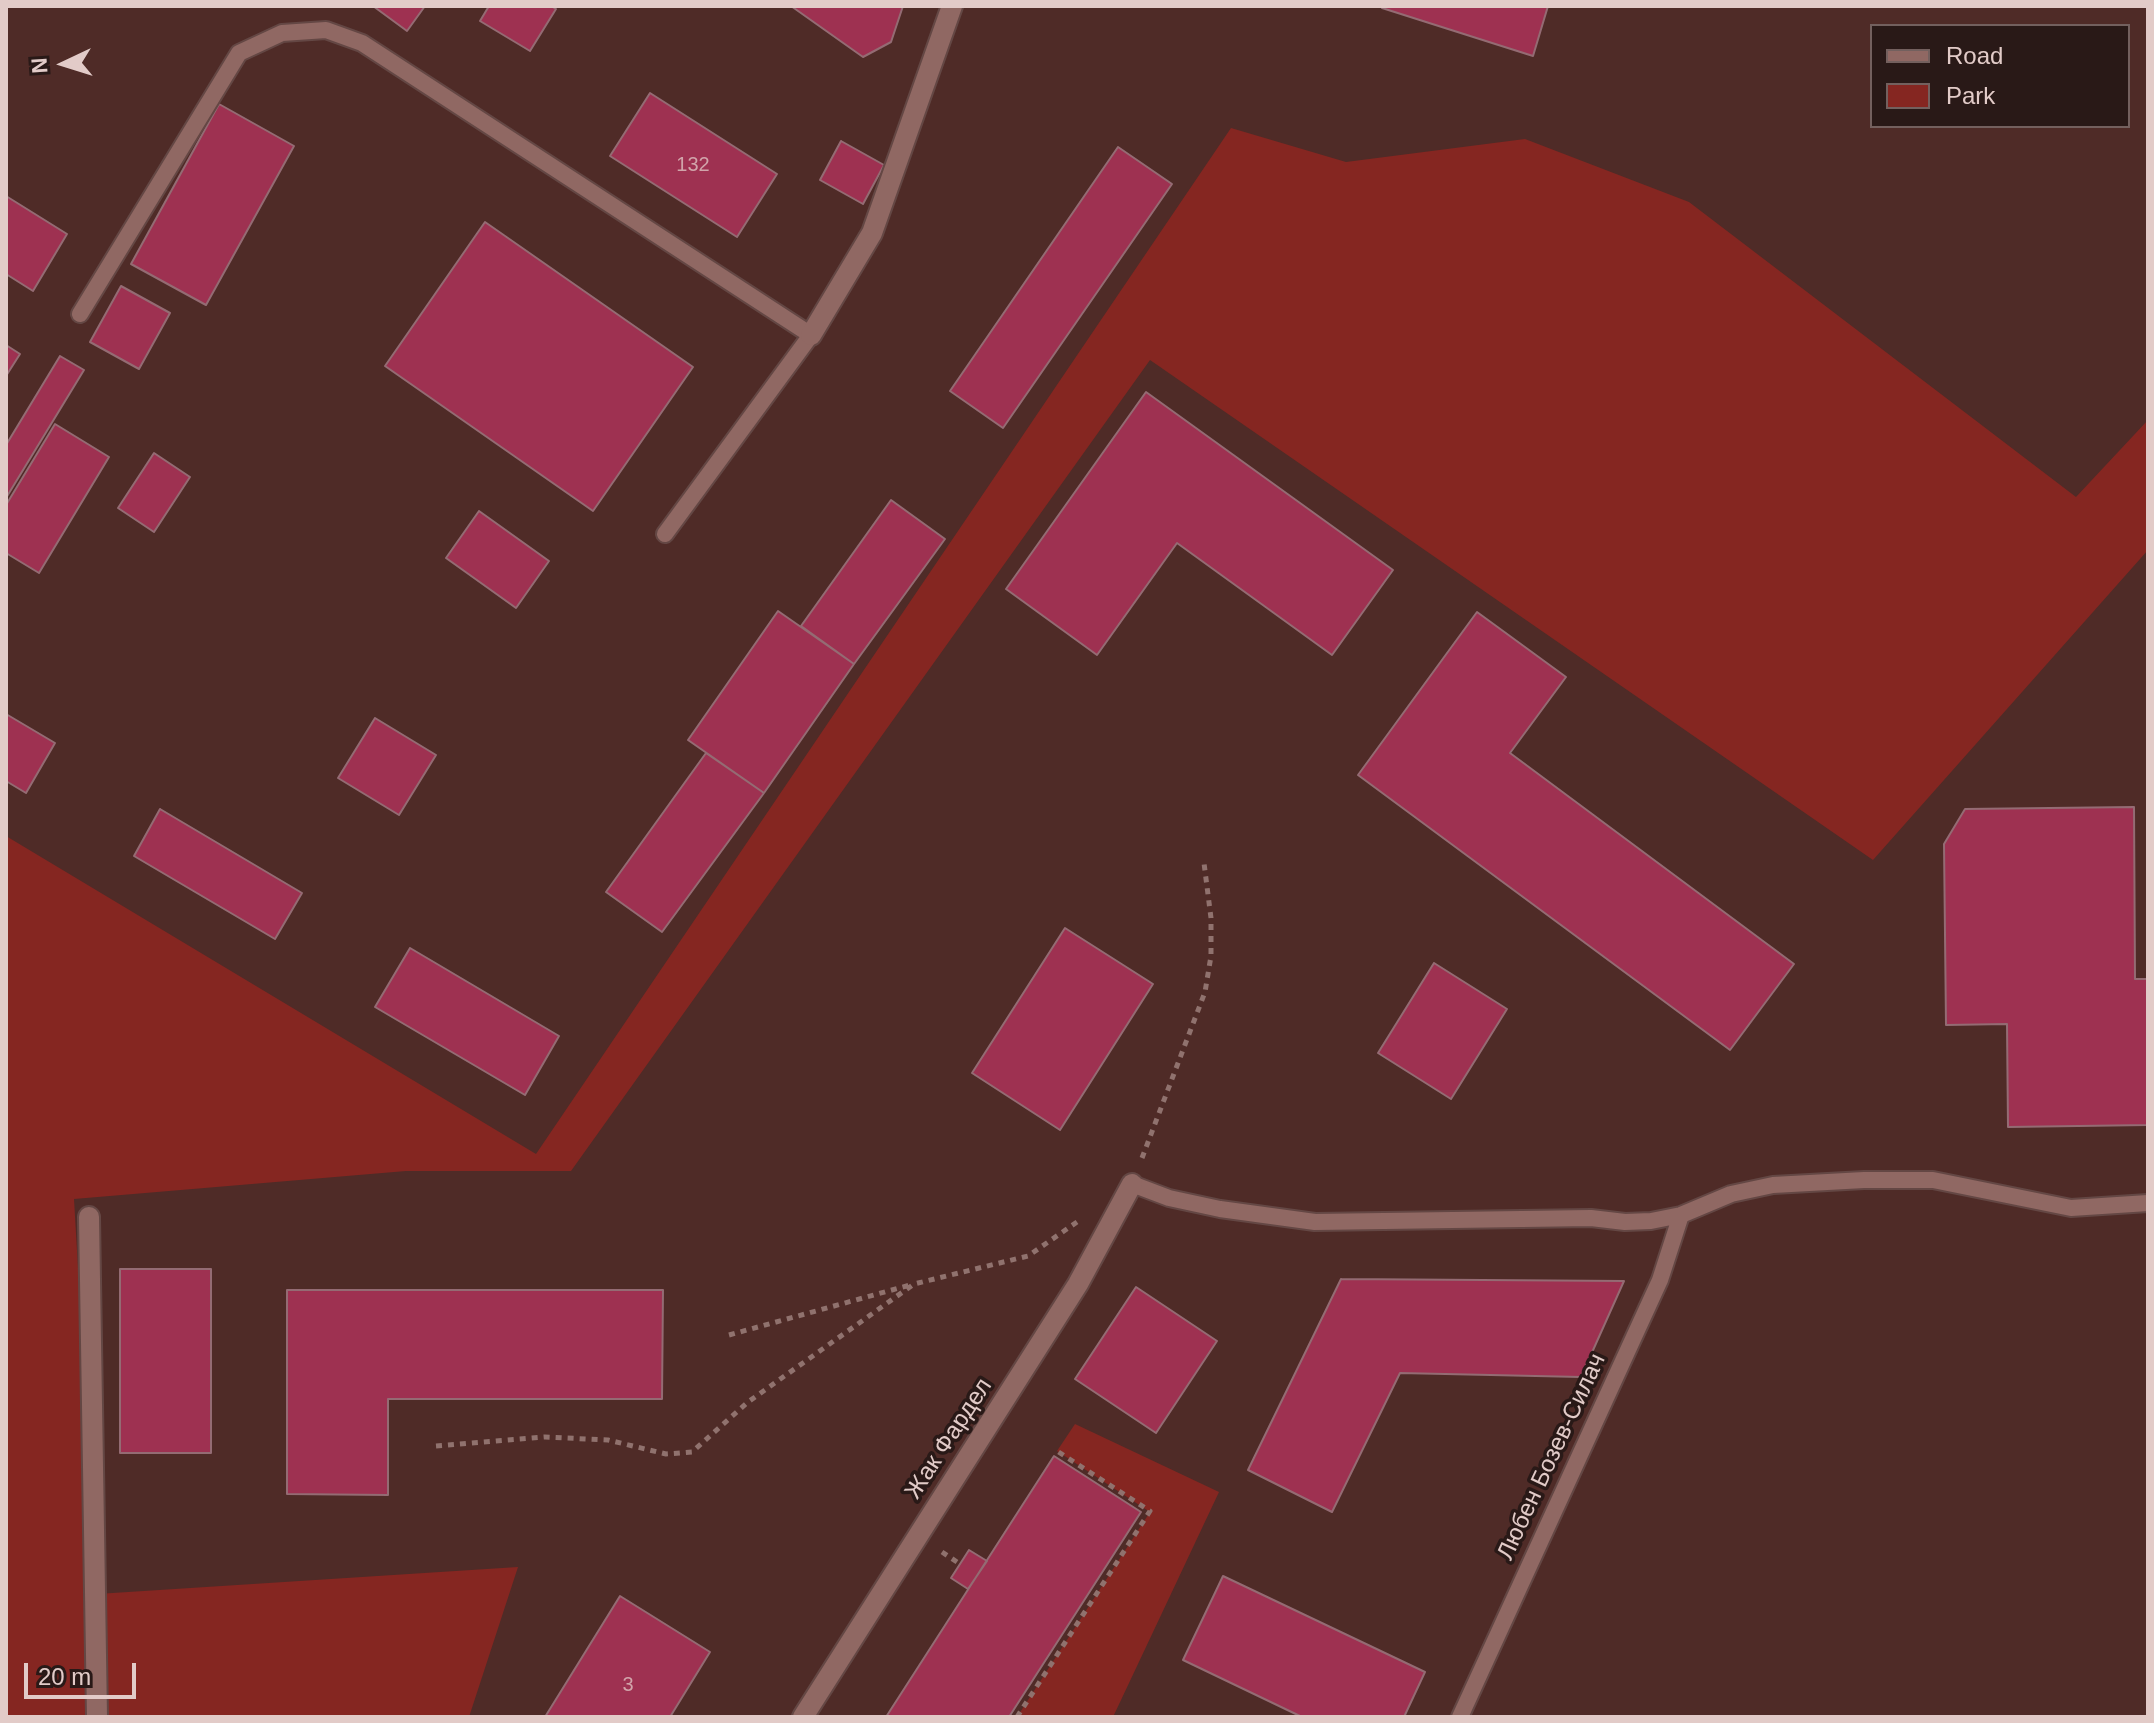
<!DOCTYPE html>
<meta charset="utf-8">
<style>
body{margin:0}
#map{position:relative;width:2154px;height:1723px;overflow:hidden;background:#4f2b27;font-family:Arial,sans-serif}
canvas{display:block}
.frame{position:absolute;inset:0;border:8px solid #e2cbc8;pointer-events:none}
.legend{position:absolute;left:1870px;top:24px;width:260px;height:104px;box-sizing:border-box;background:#291917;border:2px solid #73605e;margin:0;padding:10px 14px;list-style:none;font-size:24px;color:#e2cbc8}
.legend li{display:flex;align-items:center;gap:16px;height:40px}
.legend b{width:40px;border:2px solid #73605e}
.north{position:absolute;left:24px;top:24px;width:80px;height:80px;-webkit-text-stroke:6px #291917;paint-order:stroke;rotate:266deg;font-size:22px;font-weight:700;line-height:32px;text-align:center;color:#e2cbc8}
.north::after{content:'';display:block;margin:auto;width:28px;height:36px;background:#e2cbc8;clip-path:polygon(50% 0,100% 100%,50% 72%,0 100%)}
.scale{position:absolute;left:24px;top:1663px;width:112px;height:36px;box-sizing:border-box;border:4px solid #e2cbc8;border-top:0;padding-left:10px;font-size:24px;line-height:28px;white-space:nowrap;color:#e2cbc8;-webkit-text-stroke:6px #291917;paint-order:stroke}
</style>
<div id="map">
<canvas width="2154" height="1723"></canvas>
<div class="frame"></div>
<ul class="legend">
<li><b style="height:10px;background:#906863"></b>Road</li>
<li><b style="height:22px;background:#852621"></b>Park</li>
</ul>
<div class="north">N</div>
<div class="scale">20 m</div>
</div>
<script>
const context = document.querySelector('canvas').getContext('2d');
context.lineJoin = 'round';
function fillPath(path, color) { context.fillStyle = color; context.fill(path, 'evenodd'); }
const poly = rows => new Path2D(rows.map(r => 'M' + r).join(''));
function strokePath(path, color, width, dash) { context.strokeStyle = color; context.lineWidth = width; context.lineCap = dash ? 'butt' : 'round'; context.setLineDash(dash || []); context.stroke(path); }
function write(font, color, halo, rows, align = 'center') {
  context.font = font + ' Arial,sans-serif'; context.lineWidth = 7; context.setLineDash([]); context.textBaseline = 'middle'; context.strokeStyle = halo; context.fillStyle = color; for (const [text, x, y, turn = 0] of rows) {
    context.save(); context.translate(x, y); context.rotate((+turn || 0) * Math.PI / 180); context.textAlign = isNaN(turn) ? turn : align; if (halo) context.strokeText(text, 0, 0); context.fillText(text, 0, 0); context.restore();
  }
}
fillPath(poly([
 [1231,128,1346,162,1525,139,1689,202,2076,497,2148,420,2148,550,1873,860,1150,360,571,1171,406,1171,74,1199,97,1594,518,1567,469,1717,6,1717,6,836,536,1154],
 [1075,1424,1219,1492,1113,1717,1017,1717,1150,1512,1057,1451]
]), '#852621');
const building = poly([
 [373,6,425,6,407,31,373,6],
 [489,6,551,6,556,9,530,51,480,21,489,6],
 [791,6,903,6,891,42,863,57,791,6],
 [1383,6,1548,6,1533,56,1382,8,1383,6],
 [650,93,777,174,737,237,610,156,650,93],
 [219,104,294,146,206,305,131,264,219,104],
 [841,141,884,165,863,204,820,180,841,141],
 [1118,147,1172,184,1003,428,950,391,1118,147],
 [6,196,67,234,33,291,6,274,6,196],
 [485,222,693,367,593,511,385,366,485,222],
 [121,286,170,313,139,369,90,342,121,286],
 [6,345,20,354,6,376,6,345],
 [60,356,84,370,6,498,6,445,60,356],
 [1146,392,1393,570,1332,655,1177,543,1097,655,1006,589,1146,392],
 [55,424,109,457,39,573,6,553,6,505,55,424],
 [154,453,190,477,154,532,118,508,154,453],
 [891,500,945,539,854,664,801,626,891,500],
 [479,511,549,561,516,608,446,558,479,511],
 [778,611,854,664,764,793,688,740,778,611],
 [1477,612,1566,677,1510,753,1794,964,1730,1050,1358,775,1477,612],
 [6,714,55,743,26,793,6,781,6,714],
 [375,718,436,755,399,815,338,778,375,718],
 [706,753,764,793,662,932,606,892,706,753],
 [2134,807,2135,979,2148,979,2148,1125,2008,1127,2007,1024,1946,1025,1944,844,1965,809,2134,807],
 [160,809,302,893,275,939,134,856,160,809],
 [1065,928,1153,984,1060,1130,972,1073,1065,928],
 [410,948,559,1036,525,1095,375,1007,410,948],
 [1434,963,1507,1009,1451,1099,1378,1053,1434,963],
 [120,1269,211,1269,211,1453,120,1453,120,1269],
 [1341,1279,1624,1281,1581,1377,1400,1373,1332,1512,1248,1470,1341,1279],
 [1136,1287,1217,1341,1156,1433,1075,1379,1136,1287],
 [287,1290,663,1290,662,1399,388,1399,388,1495,287,1494,287,1290],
 [1054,1456,1141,1512,1009,1717,886,1717,1054,1456],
 [969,1550,987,1561,968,1589,951,1578,969,1550],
 [1223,1576,1425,1672,1404,1717,1302,1717,1183,1660,1223,1576],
 [620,1596,710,1652,670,1717,545,1717,620,1596]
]);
fillPath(building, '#9e3151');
strokePath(building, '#946b73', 2);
const lane = poly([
 [80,314,239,53,282,33,326,30,362,43,811,335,665,534],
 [1132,1184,1169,1198,1220,1209,1315,1222,1591,1218,1625,1222,1651,1221,1681,1215,1731,1194,1773,1185,1864,1180,1933,1180,2071,1208,2148,1203],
 [1460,1717,1660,1280,1681,1215]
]);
const street = poly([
 [811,335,872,233,952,6],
 [89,1217,97,1717],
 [803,1717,1078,1284,1132,1184]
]);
strokePath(lane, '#644744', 20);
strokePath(street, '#644744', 24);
strokePath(poly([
 [1142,1158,1205,992,1211,956,1211,918,1204,863],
 [729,1335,910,1285],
 [436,1446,545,1437,608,1440,666,1454,692,1452,748,1402,914,1284,1028,1256,1077,1222],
 [942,1552,960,1564],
 [1017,1717,1150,1511,1057,1451]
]), '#90726e', 5, [6, 6]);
strokePath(lane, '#906863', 16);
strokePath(street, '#906863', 20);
write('20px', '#d1a4aa', null, [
 ["132",693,165],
 ["3",628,1685]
]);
write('24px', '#e2cbc8', '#291917', [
 ["Жак Фардел",949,1439,-57],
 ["Любен Бозев-Силач",1552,1457,-65]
]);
</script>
